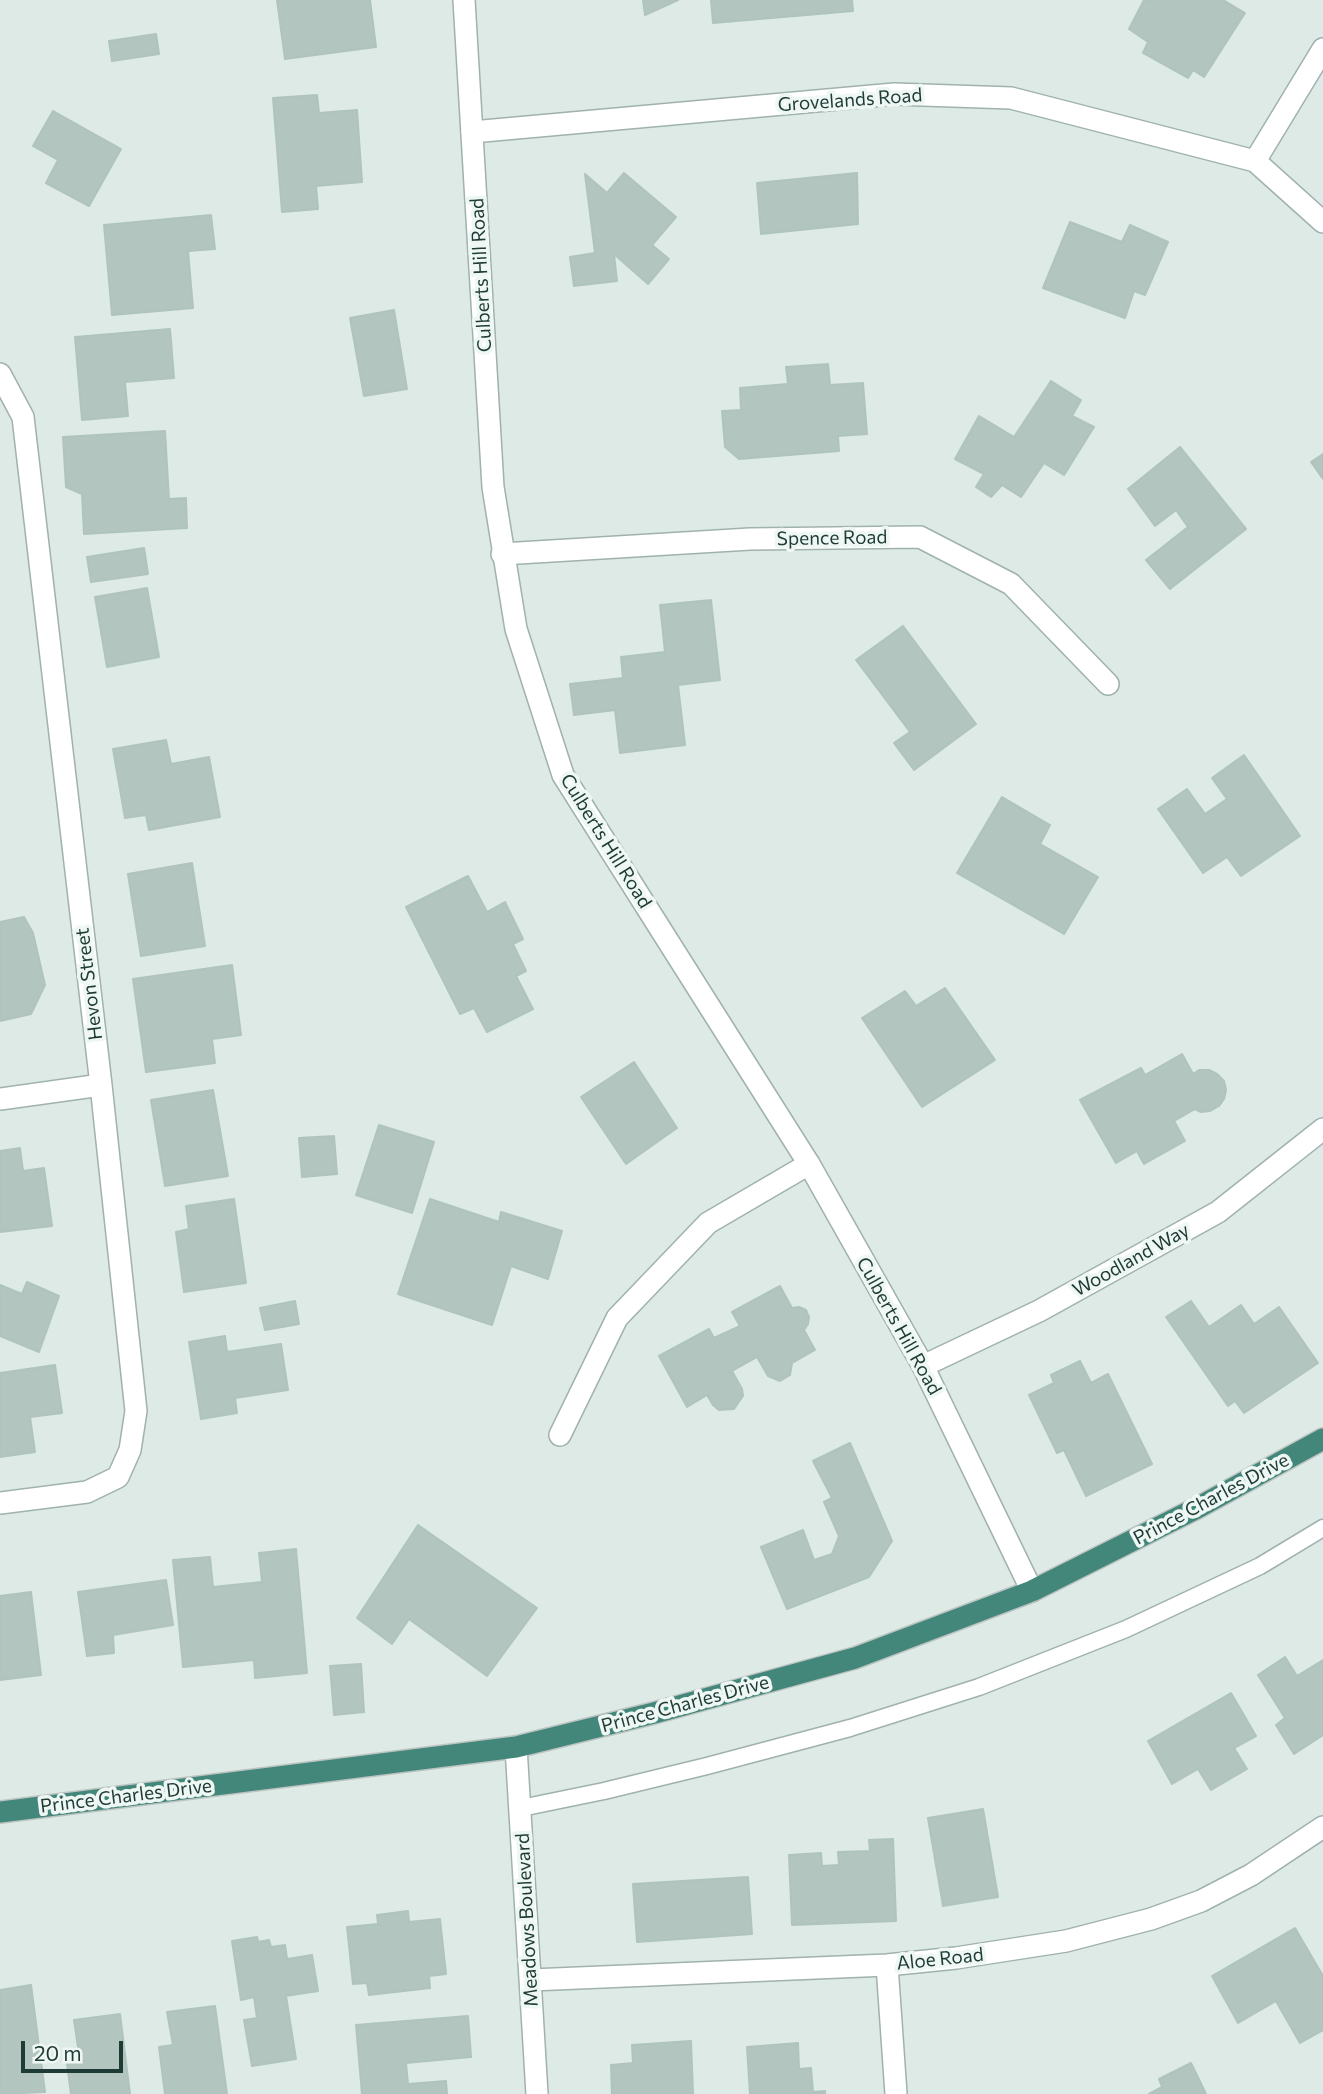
<!DOCTYPE html>
<style>
body{margin:0}
#map{position:relative;width:1323px;height:2094px;overflow:hidden;background:#ddeae5;font-family:Commissioner,sans-serif}
canvas{display:block}
.scale{position:absolute;left:21px;top:2041px;width:102px;height:32px;box-sizing:border-box;border:4px solid #1e3b35;border-top:0;padding-left:9px;font-size:21px;line-height:24px;white-space:nowrap;color:#1e3b35;-webkit-text-stroke:5px #eef7f3;paint-order:stroke}
</style>
<div id="map">
<canvas width="1323" height="2094"></canvas>
<div class="scale">20 m</div>
</div>
<script>
const context = document.querySelector('canvas').getContext('2d');
context.lineJoin = 'round';
function fillPath(path, color) { context.fillStyle = color; context.fill(path, 'evenodd'); }
const poly = rows => new Path2D(rows.map(r => 'M' + r).join(''));
function strokePath(path, color, width, dash) { context.strokeStyle = color; context.lineWidth = width; context.lineCap = dash ? 'butt' : 'round'; context.setLineDash(dash || []); context.stroke(path); }
function write(font, color, halo, rows, align = 'center') {
  context.font = font + ' Commissioner,sans-serif'; context.lineWidth = 7; context.setLineDash([]); context.textBaseline = 'middle'; context.strokeStyle = halo; context.fillStyle = color; for (const [text, x, y, turn = 0] of rows) {
    context.save(); context.translate(x, y); context.rotate((+turn || 0) * Math.PI / 180); context.textAlign = isNaN(turn) ? turn : align; if (halo) context.strokeText(text, 0, 0); context.fillText(text, 0, 0); context.restore();
  }
}
const building = poly([
 [277,0,370,0,376,47,285,59,277,0],
 [643,0,678,0,645,15,643,0],
 [711,0,852,0,853,11,713,23,711,0],
 [1144,0,1223,0,1245,13,1204,77,1193,70,1188,78,1143,53,1148,42,1129,29,1144,0],
 [156,34,159,54,112,61,109,41,156,34],
 [317,95,319,113,357,110,362,182,316,186,318,209,282,212,273,98,317,95],
 [53,111,121,149,89,206,46,183,58,160,33,146,53,111],
 [624,173,676,217,652,245,669,259,648,284,614,254,617,281,574,286,570,257,595,253,585,174,607,193,624,173],
 [857,173,858,224,761,234,757,183,857,173],
 [211,215,215,249,188,251,193,308,112,315,104,225,211,215],
 [1070,222,1122,242,1130,225,1168,242,1145,295,1134,291,1125,318,1043,288,1070,222],
 [394,310,407,389,364,396,350,318,394,310],
 [170,329,174,378,125,382,128,416,82,420,75,337,170,329],
 [828,364,830,385,863,383,867,434,838,436,839,451,739,459,725,447,722,411,741,410,740,388,788,384,786,367,828,364],
 [1051,381,1081,400,1072,416,1094,427,1064,475,1044,463,1021,497,1002,485,991,497,976,487,984,474,955,459,979,416,1014,437,1051,381],
 [165,431,169,499,186,498,187,528,84,534,82,494,66,487,63,437,165,431],
 [1180,447,1246,529,1170,589,1146,560,1188,527,1176,510,1155,526,1128,489,1180,447],
 [1323,454,1323,479,1311,462,1323,454],
 [144,548,148,574,91,582,87,557,144,548],
 [147,588,159,657,107,667,95,597,147,588],
 [711,600,720,680,678,685,685,745,620,753,615,710,574,715,570,684,623,678,621,657,665,652,660,605,711,600],
 [903,626,976,724,914,770,894,743,910,732,856,660,903,626],
 [166,740,171,764,209,757,220,817,149,830,146,815,125,818,113,749,166,740],
 [1244,755,1300,836,1241,876,1227,857,1203,873,1158,809,1187,789,1205,814,1227,799,1212,778,1244,755],
 [1002,797,1050,825,1040,844,1098,877,1064,934,957,873,1002,797],
 [192,863,205,946,141,956,128,874,192,863],
 [468,876,487,912,505,902,523,939,513,944,526,971,516,976,533,1009,487,1032,474,1008,460,1014,406,907,468,876],
 [24,917,33,933,45,985,31,1014,0,1021,0,922,24,917],
 [232,965,241,1035,212,1039,215,1063,146,1072,133,979,232,965],
 [945,988,995,1060,922,1107,862,1018,905,991,916,1006,945,988],
 [1182,1054,1193,1074,1199,1070,1209,1070,1217,1074,1224,1081,1226,1090,1224,1099,1219,1106,1210,1111,1201,1112,1195,1109,1174,1121,1185,1141,1144,1164,1137,1151,1116,1163,1080,1100,1141,1068,1145,1075,1182,1054],
 [634,1062,677,1128,626,1164,581,1097,634,1062],
 [213,1090,228,1176,165,1186,151,1100,213,1090],
 [379,1125,434,1142,412,1213,356,1195,379,1125],
 [334,1136,337,1174,302,1177,299,1138,334,1136],
 [20,1148,23,1171,44,1168,52,1226,0,1232,0,1151,20,1148],
 [234,1199,246,1283,184,1292,176,1232,189,1229,186,1206,234,1199],
 [430,1199,499,1222,501,1212,562,1231,548,1279,511,1266,492,1325,398,1294,430,1199],
 [27,1282,59,1296,39,1352,0,1336,0,1285,22,1294,27,1282],
 [780,1286,792,1308,799,1307,806,1310,809,1317,808,1324,804,1330,815,1350,792,1363,790,1375,780,1381,768,1376,757,1357,732,1371,742,1389,743,1396,734,1409,719,1410,713,1405,707,1395,687,1407,659,1356,709,1329,714,1338,740,1326,732,1312,780,1286],
 [295,1301,299,1324,265,1330,260,1308,295,1301],
 [1191,1301,1209,1327,1241,1305,1254,1324,1279,1307,1318,1363,1244,1413,1235,1401,1228,1406,1166,1317,1191,1301],
 [225,1336,227,1352,281,1344,288,1390,235,1398,237,1413,201,1419,189,1342,225,1336],
 [1080,1361,1091,1383,1108,1374,1152,1464,1086,1496,1064,1450,1057,1453,1029,1395,1054,1383,1051,1375,1080,1361],
 [55,1365,62,1413,30,1417,35,1452,0,1457,0,1373,55,1365],
 [850,1443,892,1541,869,1577,787,1609,761,1547,803,1530,814,1560,832,1554,839,1536,824,1502,832,1498,813,1461,850,1443],
 [418,1525,537,1608,487,1676,409,1619,392,1644,357,1618,418,1525],
 [296,1549,307,1673,255,1678,254,1660,183,1667,173,1560,210,1557,213,1587,262,1582,259,1553,296,1549],
 [166,1580,173,1625,113,1635,114,1653,87,1656,78,1592,166,1580],
 [31,1592,41,1675,0,1680,0,1596,31,1592],
 [1285,1657,1297,1676,1323,1660,1323,1735,1294,1754,1276,1725,1285,1718,1258,1675,1285,1657],
 [361,1664,364,1712,334,1715,330,1666,361,1664],
 [1231,1693,1256,1736,1234,1748,1247,1769,1211,1790,1198,1769,1172,1784,1148,1741,1231,1693],
 [983,1809,998,1897,943,1906,928,1818,983,1809],
 [893,1839,896,1921,792,1925,789,1855,821,1853,822,1866,839,1865,838,1852,870,1851,869,1840,893,1839],
 [748,1877,752,1934,637,1942,633,1884,748,1877],
 [408,1911,409,1922,440,1919,446,1974,429,1976,430,1988,369,1995,367,1983,353,1984,347,1927,378,1924,377,1915,408,1911],
 [1295,1928,1323,1976,1323,2030,1300,2043,1276,2001,1238,2023,1212,1976,1295,1928],
 [257,1937,258,1942,269,1940,271,1947,285,1945,287,1959,312,1955,318,1991,286,1996,296,2059,252,2066,244,2020,257,2018,254,1997,241,2000,232,1941,257,1937],
 [31,1985,45,2092,0,2094,0,1990,31,1985],
 [215,2006,227,2094,165,2094,159,2047,173,2045,167,2012,215,2006],
 [120,2014,130,2094,71,2094,66,2056,79,2054,74,2020,120,2014],
 [468,2016,471,2057,406,2063,408,2084,446,2081,447,2094,362,2094,356,2025,468,2016],
 [691,2041,693,2094,612,2094,611,2065,633,2063,632,2045,691,2041],
 [798,2043,799,2069,811,2068,813,2092,825,2091,825,2094,750,2094,747,2047,798,2043],
 [1191,2063,1206,2094,1149,2094,1162,2087,1159,2079,1191,2063]
]);
fillPath(building, '#b2c5be');
strokePath(building, '#afc4bd', 2);
const service = poly([
 [521,1808,604,1791,707,1766,850,1728,979,1687,1126,1629,1260,1566,1323,1528]
]);
const minor = poly([
 [472,132,894,94,1011,98,1255,161,1323,222],
 [1255,161,1323,49],
 [0,374,23,417,101,1085,136,1411,130,1450,118,1477,87,1492,0,1503],
 [502,554,750,539,920,537,1011,584,1108,684],
 [0,1099,101,1085],
 [923,1366,1039,1311,1218,1212,1323,1129],
 [560,1435,617,1318,708,1223,809,1164],
 [887,1965,896,2094],
 [531,1980,887,1965,956,1958,1066,1941,1151,1919,1201,1901,1251,1875,1323,1827]
]);
const tertiary = poly([
 [464,0,493,487,516,629,563,775,809,1164,923,1366,1032,1591],
 [516,1747,537,2094]
]);
const trunk = poly([
 [0,1812,516,1747,654,1713,855,1658,1032,1591,1199,1507,1323,1439]
]);
strokePath(service, '#a0b2ad', 19);
strokePath(minor, '#a0b2ad', 24);
strokePath(tertiary, '#a0b2ad', 24);
strokePath(trunk, '#bcc4c2', 24);
strokePath(service, '#fff', 16);
strokePath(minor, '#fff', 21);
strokePath(tertiary, '#fff', 21);
strokePath(trunk, '#43867a', 21);
write('19px', '#1e3b35', '#eef7f3', [
 ["Grovelands Road",850,100,-4],
 ["Culberts Hill Road",481,275,-93],
 ["Spence Road",832,538,-1],
 ["Culberts Hill Road",606,841,58],
 ["Hevon Street",89,984,-97],
 ["Woodland Way",1131,1260,-29],
 ["Culberts Hill Road",899,1326,61],
 ["Prince Charles Drive",1211,1499,-28],
 ["Prince Charles Drive",685,1704,-15],
 ["Prince Charles Drive",126,1796,-7],
 ["Meadows Boulevard",527,1920,-93],
 ["Aloe Road",940,1959,-6]
]);
</script>
